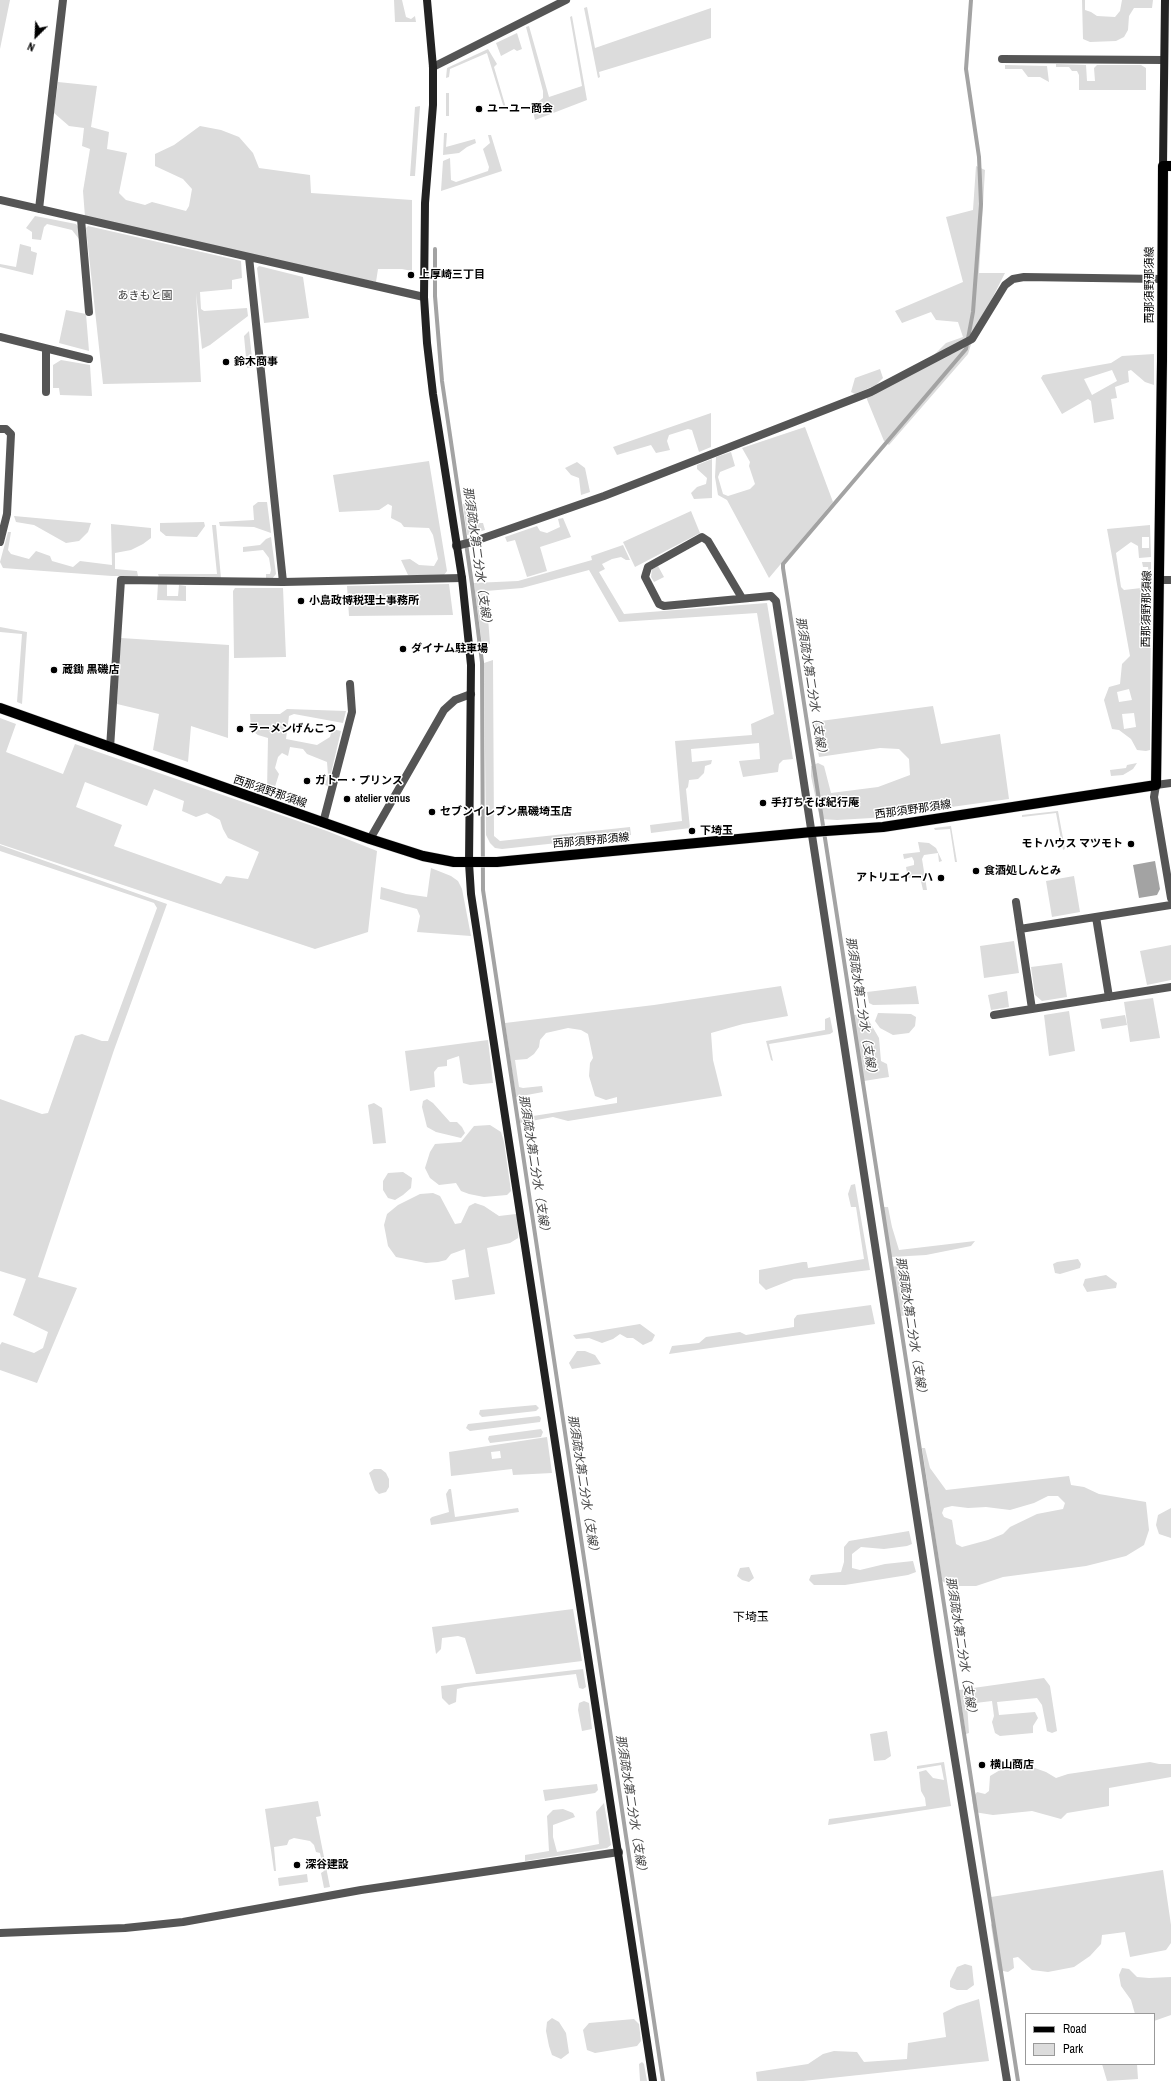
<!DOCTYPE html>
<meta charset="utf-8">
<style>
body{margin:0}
#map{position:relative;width:1171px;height:2081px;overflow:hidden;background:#fff;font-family:"Archivo Narrow",sans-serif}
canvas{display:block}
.legend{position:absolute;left:1025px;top:2013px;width:130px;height:52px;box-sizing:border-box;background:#fff;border:1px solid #999;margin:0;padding:5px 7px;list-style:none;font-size:12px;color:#000}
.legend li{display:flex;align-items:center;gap:8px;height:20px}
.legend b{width:20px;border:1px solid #999}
.north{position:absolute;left:16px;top:16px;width:40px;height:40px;-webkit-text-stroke:3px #fff;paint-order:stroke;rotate:204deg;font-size:11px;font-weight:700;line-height:16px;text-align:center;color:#000}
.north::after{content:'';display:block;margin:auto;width:14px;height:18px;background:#000;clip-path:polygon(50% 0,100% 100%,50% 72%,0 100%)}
</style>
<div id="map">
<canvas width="1171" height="2081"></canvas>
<ul class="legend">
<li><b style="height:5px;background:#000"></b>Road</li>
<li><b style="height:11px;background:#dcdcdc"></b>Park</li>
</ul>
<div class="north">N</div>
</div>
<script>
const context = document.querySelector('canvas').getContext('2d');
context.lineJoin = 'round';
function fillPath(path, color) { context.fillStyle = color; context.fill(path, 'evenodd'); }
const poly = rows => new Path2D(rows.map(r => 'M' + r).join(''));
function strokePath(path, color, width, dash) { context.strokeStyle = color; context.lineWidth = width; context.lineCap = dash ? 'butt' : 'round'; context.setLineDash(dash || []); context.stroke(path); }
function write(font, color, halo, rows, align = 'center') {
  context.font = font + ' "Archivo Narrow","Noto Sans JP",sans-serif'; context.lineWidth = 3; context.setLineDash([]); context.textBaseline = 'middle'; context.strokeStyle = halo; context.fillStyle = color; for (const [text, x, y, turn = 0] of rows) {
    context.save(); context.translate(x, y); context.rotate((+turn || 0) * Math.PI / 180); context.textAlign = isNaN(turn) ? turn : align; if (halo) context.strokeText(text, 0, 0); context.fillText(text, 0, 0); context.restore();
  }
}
fillPath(poly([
 [0,0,10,0,0,49],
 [394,0,402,0,406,17,411,19,415,16,416,22,395,22],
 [1082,0,1085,0,1085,10,1091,12,1097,16,1115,17,1120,11,1122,0,1153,0,1152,8,1134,8,1129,16,1128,30,1124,37,1116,41,1090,42,1083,39],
 [587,7,595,48,711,8,711,38,599,72,600,77,598,78,584,8],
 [572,16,587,100,535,120,532,107,543,98,543,91,526,27,529,26,549,97,582,86,570,17],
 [517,33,522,49,517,51,514,49,501,56,496,43],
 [488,49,497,64,494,67,506,108,504,108,487,53,450,69,449,77,446,78,447,68],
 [1056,64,1086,65,1087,81,1095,81,1094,68,1097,65,1141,65,1146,68,1146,90,1079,90,1079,75,1077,71,1072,71,1069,67,1056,67],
 [1005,65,1047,66,1049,82,1040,77,1028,77,1022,69,1005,69],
 [58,82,97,86,91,127,109,132,107,149,127,153,119,193,126,200,145,205,152,202,186,211,189,206,192,189,183,179,155,166,155,154,174,145,200,126,221,130,239,137,253,153,259,168,310,175,311,193,412,200,412,271,402,269,378,269,376,282,366,280,85,217,83,191,90,149,82,146,84,128,69,126,54,113],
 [446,93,449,93,449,116,446,116],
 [420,106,415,176,410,176,415,107],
 [444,133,447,133,446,147,475,139,476,143,467,147,459,153,443,155],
 [488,135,491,135,502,171,441,191,443,161,450,158,451,180,456,182,488,171,489,167,483,149,490,143],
 [976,166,985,170,979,273,1005,273,975,332,968,354,889,445,884,441,866,397,921,368,946,343,963,337,958,322,936,320,931,312,902,323,895,311,963,282,946,217,973,210],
 [35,216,76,224,79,228,79,239,72,230,47,224,44,227,41,240,32,239,32,232,26,228],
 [88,226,241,261,242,278,232,280,232,289,200,292,201,309,204,311,247,308,248,316,210,345,202,349,196,293,201,382,103,384,86,228],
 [20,244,31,247,31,251,37,253,33,275,0,267,0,264,16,267],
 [259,266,303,277,309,318,264,323,257,268],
 [66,310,86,314,89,351,59,343],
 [249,331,253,367,247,368,244,336],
 [1154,354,1154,385,1145,382,1131,370,1128,371,1129,382,1115,387,1117,398,1111,399,1114,419,1094,423,1091,401,1088,399,1062,414,1041,378,1043,375,1111,363,1122,356],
 [1112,370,1117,381,1092,395,1084,379],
 [61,360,90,365,92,396,60,395,59,388,53,388,53,365],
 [880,369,883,378,876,385,855,394,851,392,855,378],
 [711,413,711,447,699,452,692,430,688,429,669,435,667,441,670,450,656,453,651,445,617,455,613,447],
 [805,427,833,502,769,578,727,500,718,495,715,477,716,457,731,452,735,466,720,472,718,477,723,494,728,496,750,489,755,484,749,466,750,462,742,448],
 [712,459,712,498,694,499,691,493,697,487,706,484,707,478,697,469,697,465],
 [429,461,447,571,444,575,408,575,401,560,410,559,419,565,434,566,438,559,433,535,429,528,404,527,401,523,391,518,392,506,388,504,379,510,339,512,333,475],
 [577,462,585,468,590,492,581,495,579,478,571,475,565,468],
 [258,502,267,502,271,533,254,527,220,526,219,522,254,520,253,506],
 [463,504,466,504,469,510,471,512,473,523,483,523,485,530,467,535],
 [691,511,700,533,635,567,623,542],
 [14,516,91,523,88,532,79,541,66,543,34,525,16,522],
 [563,518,571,537,540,547,547,571,527,577,515,540,507,542,505,537,537,526,540,531,547,533,560,527,558,519],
 [204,522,205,526,197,537,166,536,160,531,160,523],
 [111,524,151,528,151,538,143,544,131,550,115,553,115,569,137,571,138,576,112,576,3,568,0,562,8,532,11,532,8,550,11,554,29,559,36,551,50,556,52,561,73,567,80,561,112,565],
 [212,525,216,525,221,578,159,577,158,574,217,574],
 [1150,525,1151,557,1139,558,1138,546,1131,542,1116,553,1121,587,1124,590,1150,587,1151,591,1150,750,1146,751,1137,750,1131,739,1119,730,1112,729,1104,700,1109,687,1120,684,1122,664,1130,656,1107,529],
 [1142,537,1149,537,1149,548,1142,548],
 [1129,689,1132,700,1119,702,1117,692],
 [1134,713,1136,727,1124,729,1122,714],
 [271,537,276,574,272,579,266,579,266,574,270,574,271,570,269,558,263,550,243,552,243,547,260,545,266,539],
 [623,545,630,560,626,560,621,557,612,559,602,564,605,569,599,572,624,614,767,603,793,759,783,760,779,764,778,772,743,777,739,761,760,759,759,743,691,749,692,762,712,760,711,764,705,766,704,773,698,779,689,780,688,787,686,789,690,828,651,833,650,825,682,821,675,741,752,735,751,724,774,714,757,613,619,622,589,570,522,588,486,591,490,644,482,645,474,583,518,581,592,560,591,556],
 [1142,562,1151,562,1151,583,1150,583,1148,567,1143,567],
 [658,566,664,577,654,582,651,577,652,569],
 [158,584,167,584,167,596,178,596,179,585,186,586,186,601,157,600],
 [449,584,453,615,349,616,347,586],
 [235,588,283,588,286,657,234,658,233,591],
 [0,627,27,632,22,704,17,702,22,634,0,632],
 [121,638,229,645,228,738,191,726,188,762,153,750,159,714,117,704],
 [493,660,494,836,500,841,630,827,631,835,502,849,495,848,490,843,486,835,484,663],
 [933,706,941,744,1000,734,1009,799,872,818,837,820,820,819,811,776,811,766,818,763,824,766,831,793,878,787,910,775,909,759,899,749,880,748,819,757,813,722],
 [287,709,346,711,343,723,294,714,289,716,286,739,317,745,330,737,332,729,341,731,328,786,325,785,328,775,327,762,307,754,303,749,290,747,288,756,282,753,278,757,275,768,279,774,273,793,267,791,268,738,258,735,251,730,250,714,280,714],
 [0,718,16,724,6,752,63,774,75,744,327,831,377,851,368,932,315,949,0,844],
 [85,782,147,806,154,789,184,801,182,811,196,817,207,813,220,820,223,829,228,838,259,852,248,879,226,876,221,884,114,846,122,825,76,807],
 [1137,763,1133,769,1123,775,1111,776,1110,770,1126,768,1127,765],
 [1058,811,1065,849,1063,850,1056,813,1022,817,1022,815],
 [951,826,957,862,955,862,950,829,935,830,934,828],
 [918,842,929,843,936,848,942,861,939,862,938,853,924,855,922,859,927,890,923,890,920,877,908,878,906,867,914,865,914,861,912,857,904,859,903,854,920,852],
 [0,845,167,904,114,1050,38,1277,77,1288,37,1383,0,1370,0,1345,2,1342,34,1353,43,1348,48,1332,13,1315,26,1279,0,1271,0,1099,42,1114,48,1113,75,1036,82,1034,102,1041,108,1041,157,908,154,903,0,851],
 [431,868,451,876,458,881,462,889,471,936,417,932,420,916,417,909,380,899,381,887,406,894,427,897],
 [1074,876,1080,912,1052,917,1046,881],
 [1014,941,1019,973,984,978,980,946],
 [1171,945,1171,980,1147,985,1140,951],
 [1062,963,1067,997,1042,1001,1035,995,1031,967],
 [781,986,788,1016,743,1024,711,1033,713,1060,722,1096,568,1121,553,1117,520,1123,520,1118,617,1103,617,1097,606,1100,595,1096,589,1076,590,1063,593,1058,588,1034,581,1030,568,1028,546,1033,540,1040,539,1047,534,1054,527,1059,515,1060,519,1087,523,1088,542,1086,543,1092,516,1097,505,1023,654,1005],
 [916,986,919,1004,873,1005,869,1003,867,992],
 [1007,991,1009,1007,991,1010,988,995],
 [1153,998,1160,1038,1130,1042,1124,1002],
 [1069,1011,1075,1051,1049,1056,1044,1015],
 [878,1013,911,1014,916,1017,915,1026,909,1033,893,1035,880,1028,875,1021],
 [865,1014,879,1038,881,1061,887,1064,889,1077,864,1081,853,1015],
 [1125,1015,1127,1025,1102,1029,1100,1019],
 [830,1017,833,1032,830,1034,769,1044,773,1061,771,1060,766,1041,825,1030,825,1019],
 [488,1040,493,1083,470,1085,463,1083,459,1056,447,1060,447,1066,438,1067,434,1072,435,1087,410,1091,405,1051],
 [427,1099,433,1103,450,1122,457,1122,462,1127,465,1133,461,1138,436,1132,427,1127,422,1107,423,1101],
 [374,1103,382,1108,386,1143,373,1144,368,1105],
 [490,1125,501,1132,504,1142,511,1191,507,1195,484,1197,469,1194,461,1191,456,1183,439,1185,430,1178,425,1168,430,1152,435,1144,461,1142,474,1126],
 [403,1172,412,1178,411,1188,403,1195,395,1200,388,1198,383,1190,383,1181,388,1173],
 [855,1184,870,1270,794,1279,766,1290,759,1283,759,1270,803,1262,807,1262,808,1268,864,1259,856,1207,851,1207,848,1194,851,1185],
 [433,1193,440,1196,455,1224,461,1223,469,1206,475,1203,484,1206,499,1216,516,1214,519,1224,518,1238,510,1243,487,1248,495,1294,455,1300,452,1280,469,1277,465,1249,451,1254,446,1260,438,1262,426,1263,396,1257,388,1246,384,1225,387,1214,398,1205,420,1194],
 [883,1207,888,1207,892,1227,899,1250,975,1241,971,1246,926,1255,891,1257],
 [1078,1259,1081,1264,1080,1268,1060,1274,1055,1273,1053,1264,1057,1262],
 [896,1266,903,1269,905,1282,906,1315,901,1316,892,1267],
 [1106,1275,1117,1283,1116,1288,1087,1292,1083,1285,1085,1279],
 [871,1305,875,1324,669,1354,672,1346,699,1343,706,1337,740,1332,746,1335,794,1327,794,1319,797,1315],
 [640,1324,655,1335,652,1341,643,1345,633,1338,627,1338,620,1334,613,1339,602,1343,589,1338,576,1339,573,1335],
 [577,1351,585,1351,595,1355,601,1364,572,1369,569,1363],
 [536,1405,539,1408,536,1411,482,1417,479,1414,480,1410],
 [539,1416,541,1418,540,1422,470,1431,466,1428,468,1424],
 [541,1429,543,1432,541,1437,490,1443,488,1439,489,1436],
 [547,1437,552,1473,513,1475,512,1469,451,1476,449,1452],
 [500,1451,501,1458,492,1459,491,1452],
 [922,1448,925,1448,930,1468,946,1490,1069,1476,1071,1485,1084,1487,1099,1494,1146,1502,1149,1530,1144,1545,1126,1556,1086,1566,1003,1577,976,1586,951,1586,942,1581],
 [1048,1496,1058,1496,1065,1503,1063,1509,1037,1514,1010,1527,1003,1534,988,1540,962,1547,956,1544,952,1520,944,1517,942,1513,944,1508,952,1506,968,1508,986,1507,1010,1510,1034,1503],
 [374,1469,381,1469,386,1473,389,1479,389,1487,386,1492,379,1494,375,1490,369,1473],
 [449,1489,451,1489,455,1517,518,1508,519,1512,431,1525,430,1519,432,1517,449,1512,446,1494],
 [1171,1508,1171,1538,1159,1534,1156,1525,1158,1515],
 [909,1531,912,1544,907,1546,884,1549,861,1547,852,1554,852,1568,860,1570,885,1564,913,1561,916,1572,908,1575,845,1585,814,1585,809,1580,811,1575,841,1572,844,1562,844,1547,849,1541],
 [749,1567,754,1578,749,1582,742,1580,737,1576,740,1568],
 [573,1609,582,1661,479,1674,476,1674,465,1638,458,1636,442,1638,441,1649,436,1654,432,1627],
 [583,1669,586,1687,583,1689,579,1688,576,1674,465,1687,457,1689,456,1702,449,1705,442,1698,441,1686],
 [1044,1678,1050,1686,1057,1731,1052,1733,1047,1731,1042,1705,1037,1698,997,1702,999,1715,1035,1712,1038,1718,1033,1726,1033,1733,1000,1736,995,1733,992,1722,994,1716,992,1701,967,1704,969,1733,966,1734,959,1690],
 [584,1701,589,1703,592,1729,582,1731,578,1710,579,1703],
 [887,1731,891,1756,885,1760,874,1761,870,1734],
 [944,1762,951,1806,828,1825,829,1819,926,1806,925,1798,921,1791,919,1772,926,1770,933,1778,944,1780,941,1765,917,1769,917,1766],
 [1150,1762,1159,1764,1171,1764,1171,1777,1109,1788,1109,1806,1067,1813,1061,1819,1032,1811,993,1815,974,1812,972,1799,977,1792,985,1794,989,1791,990,1776,1000,1770,1032,1767,1046,1772,1056,1778,1068,1774],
 [597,1784,598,1790,595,1793,545,1801,543,1790],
 [318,1801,321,1816,316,1817,330,1887,324,1888,321,1873,324,1871,320,1853,316,1852,314,1845,310,1841,294,1838,289,1840,287,1845,274,1847,276,1871,274,1871,265,1809],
 [604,1803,611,1845,607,1848,525,1861,525,1855,549,1851,547,1816,553,1810,563,1809,573,1813,575,1817,553,1825,553,1837,557,1852,599,1844,596,1812],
 [1163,1870,1171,1925,1171,1943,1166,1950,1130,1957,1125,1932,1102,1935,1101,1944,1090,1956,1074,1967,1048,1972,1032,1970,1018,1957,1013,1958,1014,1968,1008,1972,998,1970,991,1925,994,1919,991,1897],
 [307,1874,308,1882,279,1886,278,1878],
 [965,1964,972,1966,974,1985,967,1990,957,1990,950,1987,950,1981,957,1967],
 [1122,1968,1129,1969,1137,1977,1149,1978,1171,1977,1171,2015,1154,2021,1154,2014,1135,2014,1131,2000,1121,1986,1119,1975],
 [979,1999,989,2061,803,2081,757,2081,756,2072,808,2064,823,2054,834,2051,857,2052,864,2062,907,2059,908,2043,946,2037,943,2013,957,2006],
 [552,2018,559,2022,566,2033,569,2053,561,2059,552,2055,549,2046,546,2031,547,2022],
 [634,2019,639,2024,641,2041,637,2046,595,2053,587,2050,583,2030,589,2023],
 [642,2062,644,2064,647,2081,640,2081,639,2064],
 [1102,2064,1137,2064,1138,2079,1107,2081]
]), '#dcdcdc');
fillPath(poly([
 [1155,861,1160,889,1157,895,1139,898,1133,865]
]), '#a3a3a3');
strokePath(poly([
 [971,0,966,69,979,157,981,204,973,312,966,349,783,564,783,568,1018,2081],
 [435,249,435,296,442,381,472,584,482,662,483,890,663,2081]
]), '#a3a3a3', 4);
const primary = poly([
 [0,708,370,839,423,856,454,862,497,862,812,832,883,827,1156,785,1162,361,1163,166,1171,166]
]);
strokePath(primary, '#dbdbdb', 11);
strokePath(poly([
 [1002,59,1164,60],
 [433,67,566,0],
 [0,200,424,297],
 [39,209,63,0],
 [81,219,89,312],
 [249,257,283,582],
 [0,337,89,359],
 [46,392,46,350],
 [0,429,6,429,11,434,7,514,0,542],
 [456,546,472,542,604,496,871,392,972,339,1005,285,1013,279,1024,277,1161,279],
 [1159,580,1171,580],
 [742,598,708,541,702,537,648,567,645,577,659,604,664,606,771,596,776,601,938,1655,1007,2081],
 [110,748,121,580,283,582,462,578],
 [1171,783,1156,785,1154,797,1171,898],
 [323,823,352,712,350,684],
 [370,839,444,710,455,700,471,694],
 [1016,902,1032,1009],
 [1096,917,1109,997],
 [1020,929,1171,905],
 [994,1015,1171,987],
 [0,1933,125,1928,183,1922,361,1890,619,1852]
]), '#555', 8);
strokePath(poly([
 [427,0,433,67,433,105,425,203,424,297,427,343,433,394,462,578,471,665,469,863,471,894,653,2081],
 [1163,166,1165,0]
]), '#222', 8);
strokePath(primary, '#000', 10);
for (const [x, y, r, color] of [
 [479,109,4,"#000"],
 [411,275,4,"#000"],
 [226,362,4,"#000"],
 [301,601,4,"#000"],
 [403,649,4,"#000"],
 [54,670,4,"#000"],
 [240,729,4,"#000"],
 [307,781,4,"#000"],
 [347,799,4,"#000"],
 [763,803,4,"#000"],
 [432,812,4,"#000"],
 [692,831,4,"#000"],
 [1131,844,4,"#000"],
 [976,871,4,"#000"],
 [941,878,4,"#000"],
 [982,1765,4,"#000"],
 [297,1865,4,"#000"]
]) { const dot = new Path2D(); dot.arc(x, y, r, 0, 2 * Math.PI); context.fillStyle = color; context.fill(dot); strokePath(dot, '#fff', 1.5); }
write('bold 11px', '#000', '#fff', [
 ["ユーユー商会",487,109],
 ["上厚崎三丁目",419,275],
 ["鈴木商事",234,362],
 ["小島政博税理士事務所",309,601],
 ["ダイナム駐車場",411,649],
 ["蔵鋤 黒磯店",62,670],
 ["ラーメンげんこつ",248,729],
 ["ガトー・プリンス",315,781],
 ["atelier venus",355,799],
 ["手打ちそば紀行庵",771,803],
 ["セブンイレブン黒磯埼玉店",440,812],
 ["下埼玉",700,831],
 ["モトハウス マツモト",1123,844,"right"],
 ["食酒処しんとみ",984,871],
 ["アトリエイーハ",933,878,"right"],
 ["横山商店",990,1765],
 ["深谷建設",305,1865]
], 'left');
write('11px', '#000', '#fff', [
 ["西那須野那須線",1150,285,-90],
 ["西那須野那須線",1147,609,-89],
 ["西那須野那須線",270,792,19],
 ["西那須野那須線",913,810,-8],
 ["西那須野那須線",591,841,-5]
]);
write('11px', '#333', '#fff', [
 ["あきもと園",145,296]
]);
write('italic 12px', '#444', '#fff', [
 ["那須疏水第二分水（支線）",477,558,82],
 ["那須疏水第二分水（支線）",811,688,81],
 ["那須疏水第二分水（支線）",861,1008,81],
 ["那須疏水第二分水（支線）",534,1166,81],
 ["那須疏水第二分水（支線）",911,1328,81],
 ["那須疏水第二分水（支線）",583,1486,81],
 ["那須疏水第二分水（支線）",961,1648,81],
 ["那須疏水第二分水（支線）",631,1806,81]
]);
write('12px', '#000', '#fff', [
 ["下埼玉",751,1618]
]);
</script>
